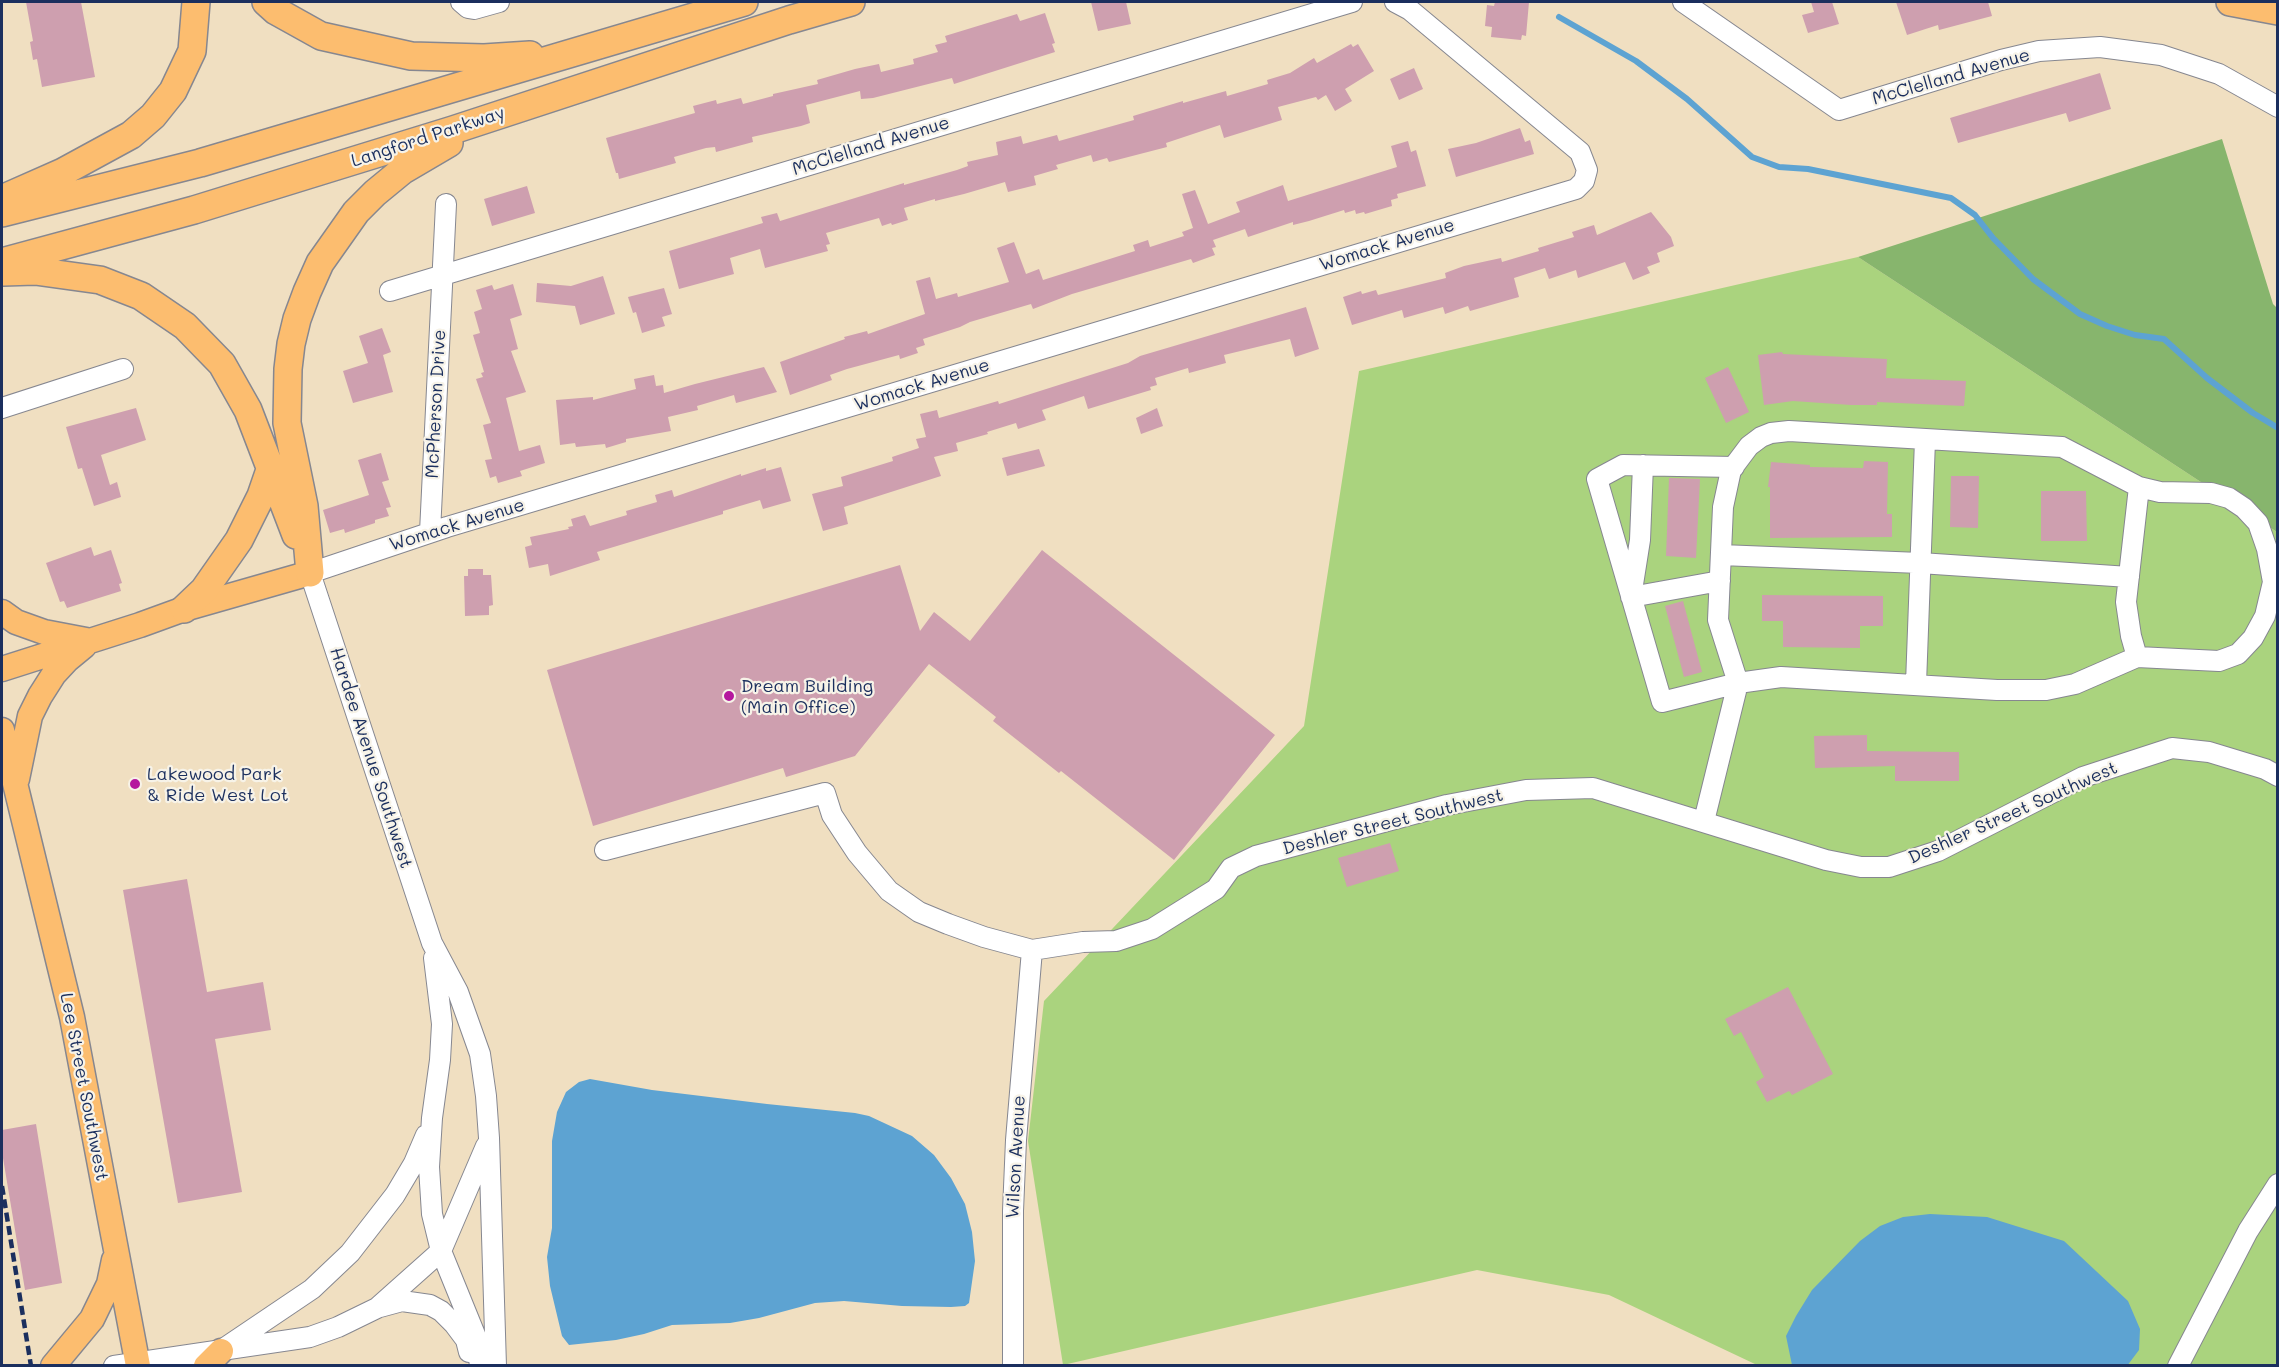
<!DOCTYPE html>
<style>
body{margin:0}
#map{position:relative;width:2279px;height:1367px;overflow:hidden;background:#f0dfc1;font-family:Mali,sans-serif}
canvas{display:block}
.frame{position:absolute;inset:0;border:3px solid #1b2f5e;pointer-events:none}
</style>
<div id="map">
<canvas width="2279" height="1367"></canvas>
<div class="frame"></div>
</div>
<script>
const context = document.querySelector('canvas').getContext('2d');
context.lineJoin = 'round';
function fillPath(path, color) { context.fillStyle = color; context.fill(path, 'evenodd'); }
const poly = rows => new Path2D(rows.map(r => 'M' + r).join(''));
function strokePath(path, color, width, dash) { context.strokeStyle = color; context.lineWidth = width; context.lineCap = dash ? 'butt' : 'round'; context.setLineDash(dash || []); context.stroke(path); }
function write(font, color, halo, rows, align = 'center') {
  context.font = font + ' Mali,sans-serif'; context.lineWidth = 4.5; context.setLineDash([]); context.textBaseline = 'middle'; context.strokeStyle = halo; context.fillStyle = color; for (const [text, x, y, turn = 0] of rows) {
    context.save(); context.translate(x, y); context.rotate((+turn || 0) * Math.PI / 180); context.textAlign = isNaN(turn) ? turn : align; if (halo) context.strokeText(text, 0, 0); context.fillText(text, 0, 0); context.restore();
  }
}
fillPath(poly([
 [1858,257,2277,532,2277,1365,1757,1365,1609,1295,1477,1270,1063,1365,1028,1141,1044,1001,1304,726,1359,371]
]), '#aad37e');
fillPath(poly([
 [2222,139,2273,304,2277,308,2277,532,1858,257]
]), '#87b56d');
fillPath(poly([
 [590,1079,652,1090,767,1104,855,1113,869,1116,912,1136,934,1155,951,1178,965,1204,972,1232,975,1261,969,1303,965,1306,951,1307,902,1306,844,1301,815,1303,759,1318,730,1323,672,1325,644,1334,616,1340,569,1345,562,1336,550,1286,547,1257,552,1228,552,1141,557,1112,566,1092,579,1082],
 [1930,1214,1987,1217,2064,1241,2128,1301,2140,1329,2139,1350,2127,1366,1792,1365,1786,1336,1796,1316,1812,1290,1860,1241,1880,1226,1903,1217]
]), '#5da3d2');
strokePath(poly([
 [1559,17,1636,61,1687,99,1752,157,1779,167,1808,169,1951,198,1975,215,1993,238,2033,279,2080,314,2107,326,2135,335,2164,339,2207,378,2253,413,2278,428]
]), '#5da3d2', 6);
fillPath(poly([
 [26,2,81,2,95,77,42,87,37,59,33,60,30,42,33,41],
 [1091,2,1126,2,1131,24,1098,31],
 [1495,2,1529,2,1526,36,1522,35,1521,40,1491,37,1492,27,1485,26,1487,5,1494,6],
 [1811,2,1832,2,1839,24,1808,33,1802,15,1814,12],
 [1896,2,1988,2,1992,16,1939,30,1938,25,1907,35],
 [1045,13,1055,43,1052,44,1055,52,954,84,952,78,873,98,861,99,860,91,806,105,810,123,801,126,752,137,753,142,716,152,715,147,706,148,674,157,676,163,619,179,618,173,616,173,606,138,695,113,693,106,716,100,717,104,741,98,743,104,773,96,773,94,818,84,817,80,855,69,879,64,881,72,914,64,913,59,938,52,935,45,947,42,945,36,1017,14,1020,21],
 [1351,44,1353,47,1358,44,1374,71,1345,89,1352,101,1335,111,1326,95,1318,100,1316,97,1278,107,1282,120,1224,138,1220,125,1166,143,1167,147,1109,162,1107,158,1093,162,1091,155,1056,165,1058,169,1034,176,1036,185,1008,192,1005,182,964,194,935,201,935,199,904,208,908,220,892,225,891,223,882,226,879,218,826,233,830,244,826,245,828,251,765,268,760,249,730,258,734,274,679,289,669,251,763,223,761,217,777,213,780,221,904,183,904,185,957,170,968,166,967,162,998,155,996,142,1021,136,1023,144,1057,135,1059,141,1134,120,1133,116,1183,101,1183,103,1226,91,1227,96,1268,84,1267,80,1290,73,1314,58,1317,63],
 [1414,68,1423,89,1399,100,1390,79],
 [2100,73,2111,109,2069,122,2066,113,1958,143,1950,118],
 [1520,128,1525,142,1530,140,1534,154,1456,177,1448,149,1476,143],
 [1408,141,1411,152,1416,150,1426,186,1397,194,1398,198,1391,200,1392,206,1365,214,1364,212,1356,214,1355,210,1345,213,1344,210,1309,221,1293,225,1293,222,1248,237,1245,229,1213,240,1216,247,1212,248,1215,255,1193,263,1191,259,1072,294,1033,309,1031,304,970,322,960,327,923,339,925,345,916,348,918,353,900,359,899,355,847,369,830,375,832,380,790,395,780,362,845,339,844,337,867,331,868,334,925,314,916,281,930,277,936,299,957,293,958,297,1009,282,997,248,1014,242,1026,274,1039,269,1043,280,1135,251,1133,245,1148,240,1150,247,1184,236,1182,232,1193,228,1182,194,1195,190,1208,224,1240,212,1236,202,1283,185,1288,201,1397,167,1391,146],
 [527,186,535,213,492,226,484,199],
 [1651,212,1671,237,1674,246,1657,253,1660,262,1647,267,1650,273,1633,280,1625,262,1578,278,1576,270,1549,279,1545,268,1514,278,1519,297,1470,311,1468,306,1445,314,1443,307,1404,318,1402,310,1352,325,1343,297,1361,291,1362,294,1376,290,1378,295,1446,278,1445,273,1464,266,1501,258,1502,262,1539,251,1538,248,1574,237,1572,232,1594,225,1597,235],
 [603,276,615,314,580,325,575,306,536,302,537,283,571,286],
 [513,284,522,315,510,319,518,349,511,351,526,392,506,398,519,451,540,445,545,463,520,471,522,476,498,483,496,476,490,478,485,460,492,459,483,425,491,423,476,379,483,377,481,373,484,372,473,335,480,333,474,312,482,309,476,290,492,285,494,290],
 [664,288,672,314,662,317,665,326,642,333,636,312,633,313,628,297],
 [1306,307,1319,349,1295,357,1290,339,1224,355,1226,363,1189,373,1188,368,1155,378,1157,385,1150,387,1151,390,1088,409,1084,396,1042,410,1046,420,1018,429,1016,423,987,432,988,434,956,443,958,451,934,457,941,476,844,507,848,524,823,531,812,494,843,486,841,477,893,461,892,457,919,448,916,439,926,437,920,414,937,410,939,418,998,401,999,404,1128,363,1140,356],
 [382,328,391,352,383,355,393,392,353,403,343,371,368,363,359,336],
 [1782,352,1783,354,1887,359,1886,378,1966,381,1964,406,1877,402,1877,405,1851,405,1793,401,1764,405,1758,355],
 [764,367,777,392,736,403,734,395,697,406,698,410,668,417,671,431,626,439,626,442,606,448,605,444,576,447,575,443,560,445,556,400,593,397,593,400,636,389,634,379,654,375,656,386,663,385,664,393,695,384],
 [1728,367,1749,412,1726,423,1705,378],
 [136,408,146,440,101,455,110,485,117,482,121,497,94,506,82,468,78,469,66,427],
 [1157,408,1163,426,1141,434,1136,418],
 [1039,449,1045,466,1007,476,1002,458],
 [381,453,389,480,382,482,391,507,386,508,389,516,375,520,375,523,345,533,344,529,330,533,323,510,369,495,358,460],
 [1864,461,1888,462,1887,514,1892,514,1892,537,1770,538,1770,487,1768,487,1771,462,1810,465,1810,467,1863,468],
 [781,467,791,501,763,509,760,500,723,511,723,514,597,552,600,560,550,576,548,564,529,568,525,547,532,545,530,537,569,529,568,527,573,526,571,519,585,515,590,526,627,515,626,511,657,502,655,495,672,490,674,497,741,474,741,476,766,468,766,471],
 [1951,476,1979,476,1978,528,1950,527],
 [1669,478,1700,479,1696,558,1666,556],
 [2041,491,2086,491,2087,541,2041,541],
 [91,547,94,556,111,550,122,583,119,584,121,591,67,608,64,601,60,602,46,563],
 [1042,550,1275,735,1174,860,1061,771,1059,773,993,721,996,717,929,664,855,756,786,777,783,768,593,826,547,670,900,565,920,631,934,612,970,641],
 [468,569,483,569,483,575,491,575,493,605,489,606,489,615,465,616,464,576,468,576],
 [1762,595,1883,596,1883,626,1860,626,1860,648,1783,647,1783,621,1762,621],
 [1683,601,1702,672,1684,677,1665,606],
 [1867,735,1867,751,1959,752,1959,781,1895,781,1895,766,1815,768,1814,736],
 [1390,843,1399,871,1347,887,1338,858],
 [187,879,207,992,263,982,271,1030,215,1039,242,1192,178,1203,123,890],
 [1788,987,1833,1074,1792,1095,1789,1091,1767,1102,1756,1082,1764,1077,1741,1032,1734,1036,1725,1019],
 [36,1124,62,1283,25,1290,2,1152,2,1130]
]), '#ce9faf');
const minor = poly([
 [461,2,468,8,474,9,499,2],
 [1683,2,1839,110,2001,60,2039,51,2100,47,2161,55,2219,74,2278,107],
 [390,291,1352,2],
 [2,408,123,369],
 [1643,465,1640,540,1631,597,1720,581],
 [1734,467,1623,465,1597,479,1662,702,1738,683,1781,677,1997,690,2046,690,2075,684,2137,657],
 [2139,487,2126,602,2131,636,2137,657,2219,661,2238,654,2253,638,2265,616,2273,582],
 [430,532,446,204],
 [1721,555,1920,563,2129,577],
 [1916,684,1925,440],
 [1704,821,1738,683,1718,620,1723,507,1731,470,1749,446,1761,437,1771,433,1789,431,2062,447,2139,487,2160,492,2211,493,2229,498,2244,508,2258,523,2267,549,2273,582,2278,583],
 [605,850,825,793,832,815,857,853,889,891,919,912,948,924,984,937,1032,950,1083,942,1116,941,1152,929,1216,889,1231,868,1256,856,1447,805,1526,790,1593,788,1826,860,1861,867,1889,867,1938,851,2083,777,2172,748,2209,752,2265,769,2278,776],
 [434,958,442,1024,440,1060,432,1118,429,1167,432,1214,441,1251,476,1337,480,1366],
 [380,1307,402,1301,430,1305,441,1311,454,1324,466,1340,469,1352],
 [226,1347,312,1289,350,1253,395,1195,414,1163,426,1135],
 [114,1366,310,1337,338,1327,377,1308,441,1251,486,1146],
 [496,1366,489,1138,486,1096,480,1054,458,992,432,943,310,573,447,527,1576,189,1584,181,1587,170,1580,152,1410,10,1395,2],
 [1013,1366,1013,1211,1016,1140,1032,950],
 [2178,1366,2248,1231,2278,1184]
]);
const major = poly([
 [2,612,16,622,44,632,86,640],
 [2,669,140,625,184,609,310,573],
 [2,730,72,1017,138,1366],
 [17,779,30,716,40,696,54,674,67,660,84,646],
 [53,1366,92,1319,109,1284,114,1260],
 [206,1366,221,1351]
]);
const highway = poly([
 [266,2,276,11,321,36,411,56,484,58,530,55],
 [2230,2,2278,11],
 [2,199,63,172,131,135,153,116,173,91,192,51,196,2],
 [2,213,200,163,744,2],
 [2,262,194,210,453,130,789,20,851,2],
 [3,272,35,271,100,280,141,296,185,326,222,364,248,410,296,535],
 [310,573,304,506,287,423,288,369,291,344,297,319,307,292,320,263,356,212,375,193,403,170,449,143],
 [184,609,204,590,239,540,261,496,271,467]
]);
strokePath(minor, '#868790', 22);
strokePath(major, '#868790', 27);
strokePath(highway, '#868790', 30);
strokePath(minor, '#fff', 20);
strokePath(major, '#fcbd6f', 24);
strokePath(highway, '#fcbd6f', 27);
strokePath(poly([
 [2,1186,31,1366]
]), '#1b2f5e', 4.5, [9, 4.5]);
for (const [x, y, r, color] of [
 [729,696,6,"#b5179e"],
 [135,784,6,"#b5179e"]
]) { const dot = new Path2D(); dot.arc(x, y, r, 0, 2 * Math.PI); context.fillStyle = color; context.fill(dot); strokePath(dot, '#f7f3e8', 2); }
write('18px', '#1b2f5e', '#f7f3e8', [
 ["McClelland Avenue",1951,77,-16],
 ["Langford Parkway",428,137,-18],
 ["McClelland Avenue",871,146,-17],
 ["Womack Avenue",1387,245,-17],
 ["Womack Avenue",922,385,-17],
 ["McPherson Drive",436,404,-87],
 ["Womack Avenue",457,525,-17],
 ["Hardee Avenue Southwest",371,758,72],
 ["Deshler Street Southwest",2013,813,-24],
 ["Deshler Street Southwest",1393,822,-14],
 ["Lee Street Southwest",84,1087,79],
 ["Wilson Avenue",1016,1157,-87]
]);
write('18px', '#1b2f5e', '#f7f3e8', [
 ["Dream Building",741,686],
 ["(Main Office)",741,707],
 ["Lakewood Park",147,774],
 ["& Ride West Lot",147,795]
], 'left');
</script>
